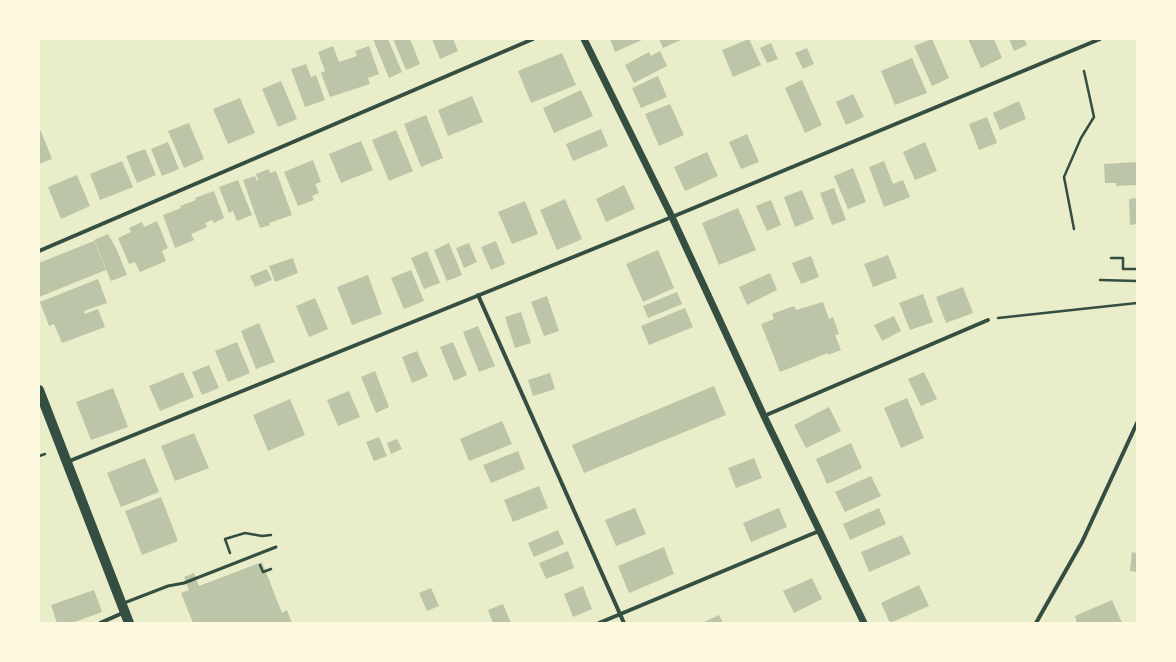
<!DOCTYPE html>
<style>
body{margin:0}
#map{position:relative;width:1176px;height:662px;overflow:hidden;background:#e9edc9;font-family:"Playfair Display",serif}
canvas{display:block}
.frame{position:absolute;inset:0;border:40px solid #fefae0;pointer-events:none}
</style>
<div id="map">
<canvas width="1176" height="662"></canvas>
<div class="frame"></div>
</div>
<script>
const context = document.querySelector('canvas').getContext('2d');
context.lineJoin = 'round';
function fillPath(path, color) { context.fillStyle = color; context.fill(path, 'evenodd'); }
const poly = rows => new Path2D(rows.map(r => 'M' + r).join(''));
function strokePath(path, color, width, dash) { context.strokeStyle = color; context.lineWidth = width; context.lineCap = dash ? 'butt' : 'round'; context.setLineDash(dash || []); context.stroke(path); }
fillPath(poly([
 [373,39,388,39,402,72,389,78],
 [393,39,410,39,420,64,406,70],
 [432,39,453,39,458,51,440,59],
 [610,39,644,39,615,52],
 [659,39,683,39,663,48],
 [749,39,761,65,733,77,722,50],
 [932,39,949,78,932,86,914,46],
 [968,39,994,39,1002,58,981,68],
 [1009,39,1024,39,1027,45,1014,51],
 [771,43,778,59,767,63,760,48],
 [333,46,339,62,357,56,355,51,369,46,379,74,368,78,370,84,330,97,321,73,325,71,318,52],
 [807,48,814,64,803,69,795,53],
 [660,51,667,66,634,83,625,65,649,52,651,56],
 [562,53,576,85,531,103,518,71],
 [912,58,927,93,895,105,881,71],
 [306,64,311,77,316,75,325,100,305,107,291,69],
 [658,76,667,97,641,108,632,88],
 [802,80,822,125,805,133,785,88],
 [281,81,297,119,278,127,262,89],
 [581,90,593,116,554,133,543,108],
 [853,94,864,117,846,125,836,102],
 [472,96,483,122,448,136,438,110],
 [240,98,255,133,228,144,213,109],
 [1019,101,1026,119,1000,130,993,113],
 [670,104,684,135,659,146,645,114],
 [426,115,443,158,421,167,404,124],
 [987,117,997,143,979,150,969,124],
 [189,123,204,159,184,168,168,131],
 [601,129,608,146,573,161,566,144],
 [396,130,413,171,389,181,372,140],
 [41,131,52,159,39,164,39,132],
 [747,134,759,162,741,169,729,142],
 [361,141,373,170,341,183,329,154],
 [168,142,179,169,162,176,151,149],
 [925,142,937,171,915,180,903,152],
 [145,149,156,175,137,183,126,156],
 [707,152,718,176,685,191,674,167],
 [313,160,321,182,315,184,319,193,312,196,314,200,298,206,284,172],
 [122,161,133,187,100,200,90,174],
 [884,161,893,184,903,180,910,197,884,207,869,167],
 [1137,162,1137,185,1116,186,1116,183,1105,183,1104,164],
 [853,168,866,202,848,209,834,176],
 [269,169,270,173,276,171,292,215,269,223,270,225,260,228,243,180,255,176,257,181,258,180,256,174],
 [77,175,90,206,61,219,48,187],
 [238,180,252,215,237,221,233,211,229,213,219,187],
 [624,185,635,209,606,222,596,199],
 [834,188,846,220,832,225,820,193],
 [802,190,814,219,795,227,784,197],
 [214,191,224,218,214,223,212,220,205,223,207,227,191,234,194,240,175,248,163,215,181,208,180,206,196,200,195,198],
 [1137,198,1137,224,1130,225,1129,199],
 [565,199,582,239,557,250,540,210],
 [771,200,781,225,767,231,756,206],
 [525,201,538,234,512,244,498,212],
 [738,208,756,250,719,265,702,223],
 [157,221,168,248,162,251,166,261,140,272,135,262,129,264,118,238,131,232,129,228,142,222,144,227],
 [108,234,116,248,127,275,111,281,94,240],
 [94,241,106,270,39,297,39,263],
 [496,241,505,264,491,270,481,247],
 [449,243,462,275,447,281,434,250],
 [469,243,477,262,464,268,456,248],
 [658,250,674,288,643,302,626,264],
 [427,251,440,283,424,289,411,258],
 [888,255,897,278,873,287,864,264],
 [811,256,819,277,801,284,792,263],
 [293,258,298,273,275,282,269,266],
 [267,269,272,280,255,287,250,276],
 [411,270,424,301,404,309,391,278],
 [770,273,777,290,747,305,739,287],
 [368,275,382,314,352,325,337,287],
 [98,279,107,303,84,311,85,314,98,309,105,327,62,343,54,324,49,326,40,302],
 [963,287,973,313,946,323,936,297],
 [677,292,682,304,648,318,643,306],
 [923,294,933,322,910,330,899,303],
 [547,296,559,331,544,336,531,302],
 [315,298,328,329,309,337,296,306],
 [823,302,829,319,833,317,839,334,835,335,841,350,828,355,828,353,780,372,761,324,774,319,772,314,794,306,796,310],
 [685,308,693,327,649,345,641,326],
 [521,312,531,343,515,348,505,317],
 [894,316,901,331,882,341,874,325],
 [259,323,275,362,256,369,241,331],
 [478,326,495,366,479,372,463,332],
 [237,342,250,373,228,382,215,351],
 [453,342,467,375,454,381,440,347],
 [417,351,428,376,412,383,402,357],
 [209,365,219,388,202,395,192,372],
 [375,371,389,407,376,413,361,377],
 [183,372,194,397,160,411,149,386],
 [924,372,937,399,921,406,908,379],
 [550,373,555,389,533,396,528,380],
 [714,386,726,415,584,473,572,445],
 [113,388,128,427,91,440,76,402],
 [349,391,360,417,338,426,327,400],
 [907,398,924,438,901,448,884,408],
 [290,399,305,435,268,451,253,415],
 [829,407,841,431,806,448,794,425],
 [502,421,512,444,469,461,460,439],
 [194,433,209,468,175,481,161,446],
 [379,437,387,456,374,461,366,442],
 [397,439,402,449,391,454,387,443],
 [851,443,862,468,827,484,816,459],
 [518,451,525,469,491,483,483,465],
 [145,458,159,492,121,507,107,473],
 [754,458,762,478,736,488,728,468],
 [871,476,881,496,845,512,835,492],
 [539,486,548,508,513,522,504,500],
 [161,497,178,541,142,555,125,511],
 [635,508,646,534,616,546,605,520],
 [779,508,787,527,751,542,743,523],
 [879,508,886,524,850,540,843,524],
 [558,530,564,544,534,557,528,543],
 [902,535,911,554,869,572,861,552],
 [664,547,674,574,629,593,618,566],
 [568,551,574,568,546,579,539,563],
 [1132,552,1137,553,1137,572,1130,571],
 [262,562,282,613,287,610,292,623,193,623,181,593,189,590,184,577,194,573,199,586],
 [812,578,822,599,794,613,783,591],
 [919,585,929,606,890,623,881,603],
 [583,586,592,609,573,617,564,594],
 [431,588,439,606,427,611,419,593],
 [94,590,102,612,72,623,57,623,51,605],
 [1112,600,1122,623,1077,623,1075,616],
 [503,604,511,623,493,623,488,610],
 [719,615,723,623,702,623]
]), '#bcc5a7');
strokePath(poly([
 [1074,229,1064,177,1081,138,1094,117,1084,71],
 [1111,258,1123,258,1123,269,1137,269],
 [1100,280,1137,281],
 [998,318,1137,303],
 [39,456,45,454],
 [230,553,225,539,245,533,262,536,271,535],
 [260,565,263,572,271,569]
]), '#344e41', 2.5);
strokePath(poly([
 [124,603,168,586,184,583,276,547]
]), '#344e41', 3);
strokePath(poly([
 [39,251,533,39],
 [478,295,624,623],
 [764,416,988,320],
 [67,462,672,217,1100,39],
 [100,623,125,612],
 [599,623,819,531],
 [1036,623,1082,542,1137,423]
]), '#344e41', 4);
strokePath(poly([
 [584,39,672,217,764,416,864,623]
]), '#344e41', 7);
strokePath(poly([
 [39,390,129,623]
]), '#344e41', 10);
</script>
